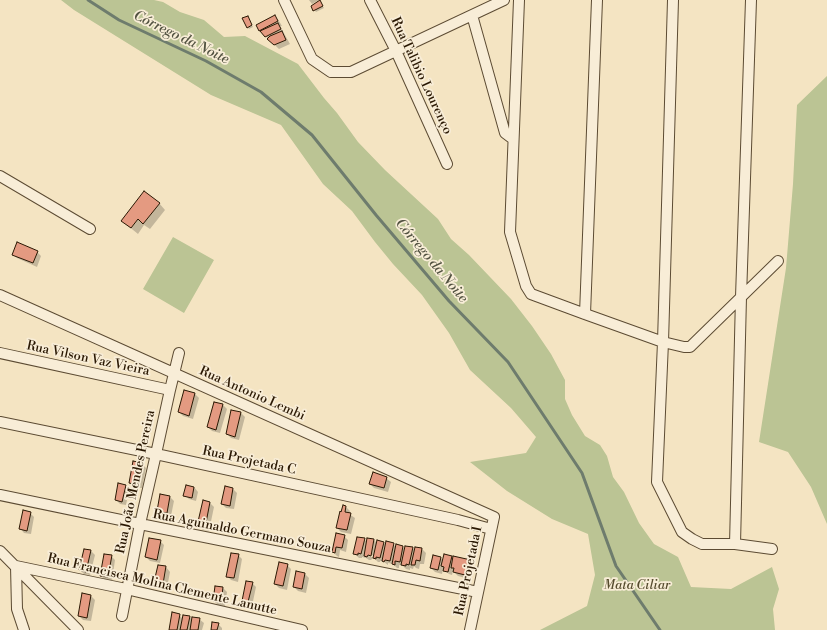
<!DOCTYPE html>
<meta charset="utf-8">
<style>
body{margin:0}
canvas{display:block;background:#f4e4c2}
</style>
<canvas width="827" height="630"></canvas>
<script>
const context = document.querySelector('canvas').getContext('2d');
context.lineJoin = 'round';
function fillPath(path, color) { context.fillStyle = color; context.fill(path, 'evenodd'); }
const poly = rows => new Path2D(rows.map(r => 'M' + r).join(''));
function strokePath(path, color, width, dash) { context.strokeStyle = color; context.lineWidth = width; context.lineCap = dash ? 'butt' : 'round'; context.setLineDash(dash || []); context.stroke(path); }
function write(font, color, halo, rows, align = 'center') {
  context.font = font + ' "Libre Bodoni",serif'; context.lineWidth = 3.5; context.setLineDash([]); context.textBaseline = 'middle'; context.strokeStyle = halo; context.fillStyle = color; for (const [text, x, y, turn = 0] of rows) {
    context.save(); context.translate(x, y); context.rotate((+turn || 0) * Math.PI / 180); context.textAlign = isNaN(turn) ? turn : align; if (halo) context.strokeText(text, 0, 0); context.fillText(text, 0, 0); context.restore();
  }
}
fillPath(poly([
 [61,0,154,0,163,2,180,12,204,20,224,37,245,36,298,64,324,98,337,113,358,142,385,170,438,219,451,239,469,255,511,299,532,326,551,354,565,380,565,399,572,415,585,436,600,445,607,456,613,477,624,492,639,523,654,544,678,557,691,587,731,589,772,567,779,589,773,609,775,630,540,630,587,606,595,575,588,534,552,519,507,491,470,462,526,453,536,437,511,408,470,370,449,333,422,295,393,264,375,242,352,211,323,184,281,125,211,95,74,10],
 [827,76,827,524,811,487,788,452,759,442,786,268,793,184,797,105],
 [173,237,214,260,184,313,143,289]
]), '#bbc494');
fillPath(poly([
 [309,0,319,0,312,4],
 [320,2,324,8,316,12,312,6],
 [275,16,279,21,282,26,280,26,290,44,279,49,259,30],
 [248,17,253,27,249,29,248,27],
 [159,203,165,210,150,229,144,225,138,234,122,221],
 [37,252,41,256,37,267,17,258,13,254],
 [195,394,199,398,193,419,183,416,179,412],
 [223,405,227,409,220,433,212,431,208,427],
 [241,413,245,417,239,440,231,438,227,434],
 [142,464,146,468,142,488,134,487,130,483],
 [386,478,391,482,388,492,374,488,370,484],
 [125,486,129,490,126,505,120,504,116,500],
 [187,486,194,487,198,492,196,501,189,499,184,495],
 [233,489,237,493,234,509,226,508,222,504],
 [161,495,170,497,174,501,171,516,162,514,158,510],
 [204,502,210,503,214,507,209,531,203,530,199,526],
 [344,506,346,507,350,511,349,514,355,518,351,534,341,532,337,528],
 [30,513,34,517,31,534,24,533,20,528],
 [337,534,344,536,348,540,346,552,340,550,339,557,337,556,333,552],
 [364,539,367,542,368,539,374,540,377,543,384,543,386,545,393,544,396,547,403,547,406,549,413,548,415,550,415,548,422,549,426,553,424,564,420,564,419,569,416,568,414,566,413,569,410,568,410,570,406,569,403,566,399,565,399,568,397,568,393,564,388,563,388,565,384,562,380,561,380,562,378,562,375,559,372,559,371,560,369,560,366,558,362,557,362,558,359,558,354,553],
 [368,554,376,556,376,558,368,556],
 [160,541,164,545,160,563,150,561,146,557],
 [91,551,95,555,90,575,84,574,80,570],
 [238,555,242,559,238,582,231,580,227,576],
 [111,556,115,560,112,581,105,580,101,576],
 [451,557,454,559,470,561,474,565,472,575,470,574,469,579,458,576,453,571,452,575,449,574,443,569,442,574,435,572,431,568,441,558,443,560],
 [287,565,291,569,287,590,279,588,275,584],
 [158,566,166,567,170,572,167,588,159,586,155,582],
 [297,573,305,574,309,578,306,593,298,591,294,587],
 [252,583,256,587,252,606,247,605,243,601],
 [223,588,227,592,225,606,218,605,214,601],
 [83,595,91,596,95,600,91,621,83,620,79,616],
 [179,615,183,619,190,617,193,620,199,619,204,623,202,630,170,630],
 [218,624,222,628,222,630,212,630]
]), '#0003');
strokePath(poly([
 [88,0,119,20,206,61,261,92,312,135,376,215,449,301,508,362,582,473,616,566,660,630]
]), '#6e7c6d', 3);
const building = poly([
 [320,0,323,6,313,11,311,6,320,0],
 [275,15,278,21,259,31,256,25,275,15],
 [248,16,252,25,247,28,242,18,248,16],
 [278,23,281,29,265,37,260,31,278,23],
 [282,31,286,40,274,45,267,39,270,36,282,31],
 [144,191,160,203,143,224,138,219,131,228,121,221,144,191],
 [17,242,38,251,33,263,12,255,17,242],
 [184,390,195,393,189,416,178,412,184,390],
 [214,402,223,404,216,430,207,427,214,402],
 [231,410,241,412,235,437,226,434,231,410],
 [133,461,143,463,138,485,129,483,133,461],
 [373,472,387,477,384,488,369,484,373,472],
 [118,483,126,485,122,502,115,500,118,483],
 [186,485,194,487,192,498,183,496,186,485],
 [225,486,233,488,230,506,221,504,225,486],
 [160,494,170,496,167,513,157,511,160,494],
 [203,500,210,502,205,528,197,526,203,500],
 [343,505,346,506,345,512,351,513,347,530,336,528,340,511,341,512,343,505],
 [23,510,31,512,27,531,19,529,23,510],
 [336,533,345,535,342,548,336,547,335,553,332,552,336,533],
 [357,537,365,538,361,554,358,553,358,555,353,554,357,537],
 [149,538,161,540,157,560,145,557,149,538],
 [367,538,374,539,371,556,368,555,367,557,364,556,367,538],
 [377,540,384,542,380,558,376,557,376,559,373,558,377,540],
 [386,541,394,543,390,561,385,560,384,562,382,561,386,541],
 [396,544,403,546,400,562,395,561,395,565,392,564,396,544],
 [405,546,413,547,409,565,406,564,406,566,401,565,405,546],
 [415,547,422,548,420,561,416,560,415,565,411,565,415,547],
 [84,549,91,550,86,572,79,570,84,549],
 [231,553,239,554,234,578,226,577,231,553],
 [104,554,112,555,108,577,100,576,104,554],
 [444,554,452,556,448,572,443,571,444,567,441,566,444,554],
 [433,555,441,557,438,570,430,568,433,555],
 [453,556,471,560,468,571,466,571,465,575,453,572,454,568,451,568,453,556],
 [279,562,288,564,283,586,274,584,279,562],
 [158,565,166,566,163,584,154,582,158,565],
 [296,571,305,573,302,589,293,587,296,571],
 [246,581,253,582,248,602,242,601,246,581],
 [215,586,223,587,221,603,213,601,215,586],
 [82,593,91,595,87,618,78,616,82,593],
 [172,612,180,614,177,630,169,630,172,612],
 [183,615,190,616,187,630,180,630,183,615],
 [192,617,200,618,198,630,190,630,192,617],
 [212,622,219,623,217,630,211,630,212,622]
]);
fillPath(building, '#e49a81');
strokePath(building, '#2a1803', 1);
const minor = poly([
 [284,0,312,59,331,72,351,72,504,0],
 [370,0,396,51,447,164],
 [519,0,510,232,526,286,531,294,585,314,663,342,684,347,690,347,778,261],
 [673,0,663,342,657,482,682,532,692,539,702,544,735,544,772,549],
 [472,15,505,133,513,139],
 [0,176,90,229],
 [0,295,494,517,470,630],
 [585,314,597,0],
 [0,353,170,390],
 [0,422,156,454,458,520,491,529],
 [0,495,140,524,478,592],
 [735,544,741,297,751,0],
 [0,551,78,630],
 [122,616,140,524,156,454,170,390,179,353],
 [24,630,17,609,16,566,126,589,302,630]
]);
strokePath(minor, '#5c4b33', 12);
strokePath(minor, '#f8edd7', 10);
write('13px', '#2a1803', '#f8edd7', [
 ["Rua Talibio Lourenço",421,76,65],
 ["Rua Vilson Vaz Vieira",88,359,12],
 ["Rua Antonio Lembi",252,394,24],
 ["Rua Projetada C",249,461,12],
 ["Rua João Mendes Pereira",136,482,-78],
 ["Rua Aguinaldo Germano Souza",242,532,11],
 ["Rua Projetada I",469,571,-78],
 ["Rua Francisca Molina Clemente Lanutte",162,585,13]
]);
write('italic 13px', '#564c2e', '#f8edd7', [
 ["Mata Ciliar",637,586]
]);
write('italic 14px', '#525241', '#f8edd7', [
 ["Córrego da Noite",181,38,26],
 ["Córrego da Noite",431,261,50]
]);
</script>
